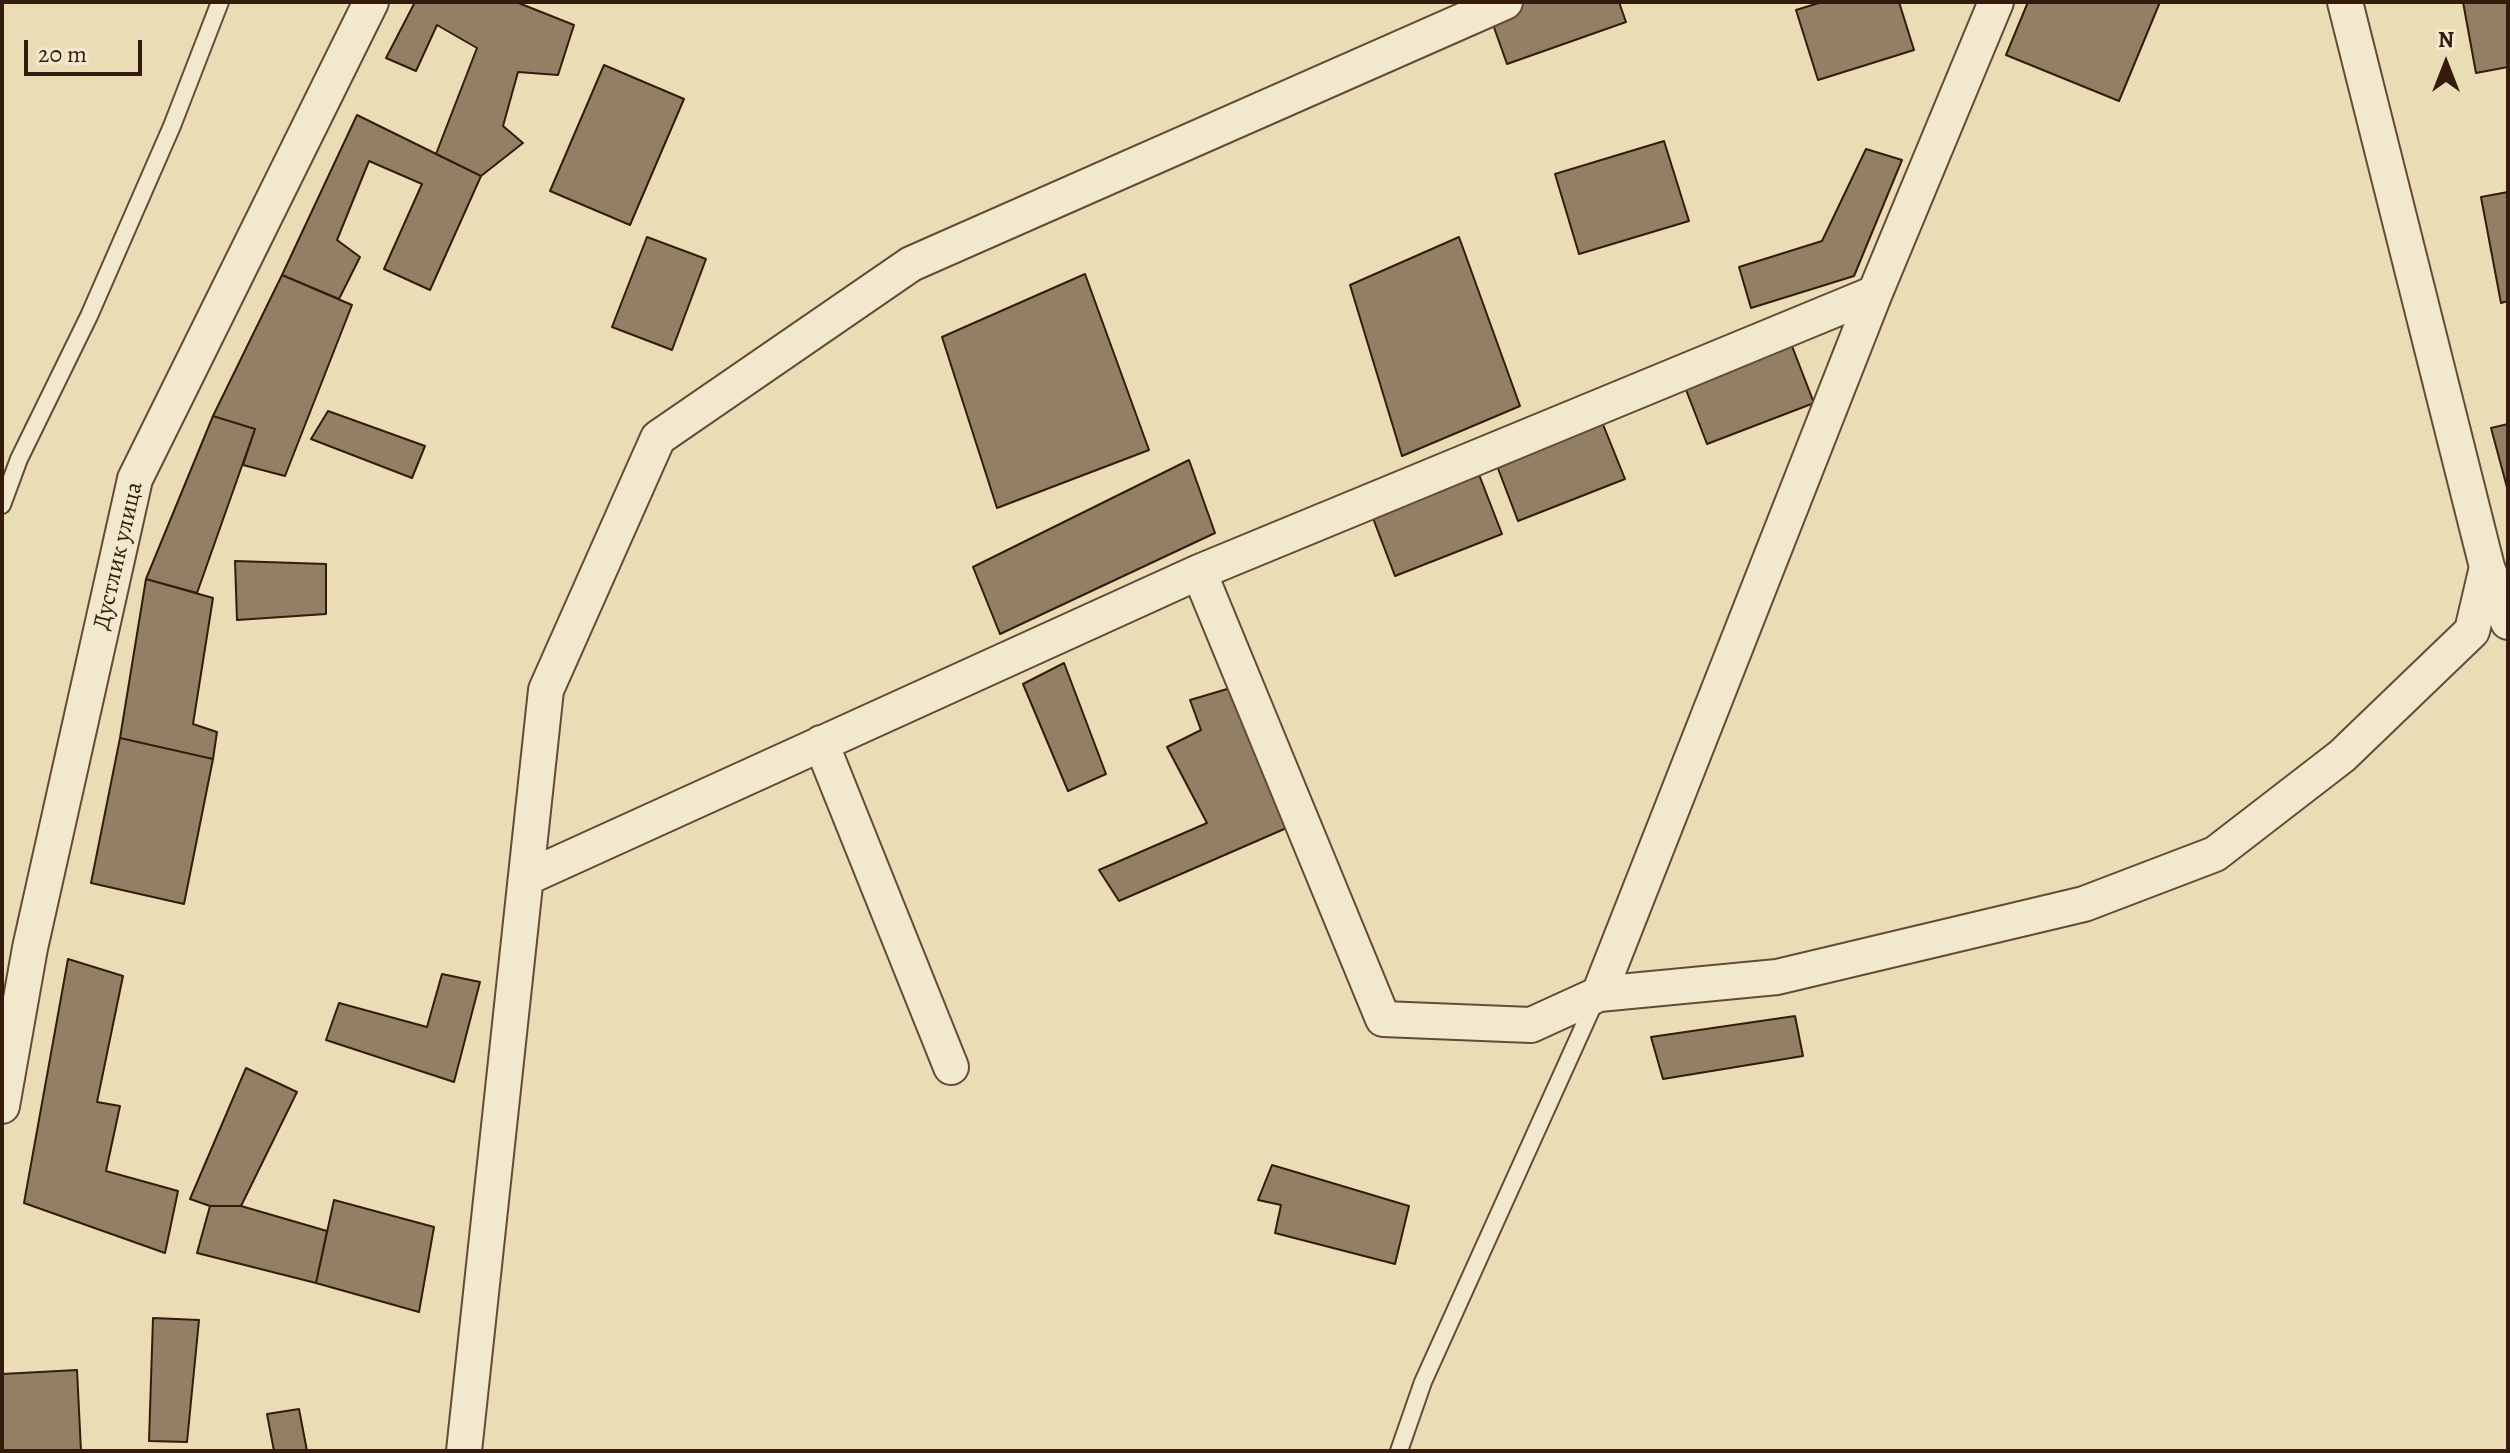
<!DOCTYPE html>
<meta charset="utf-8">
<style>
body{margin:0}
#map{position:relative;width:2510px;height:1453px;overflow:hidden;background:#eadcb4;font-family:Alegreya,serif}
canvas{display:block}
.frame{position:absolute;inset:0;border:4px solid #341b0d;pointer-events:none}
.north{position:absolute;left:2406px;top:24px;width:80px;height:80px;-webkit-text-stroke:6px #f1e8ce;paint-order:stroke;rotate:0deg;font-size:22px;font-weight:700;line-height:32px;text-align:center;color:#341b0d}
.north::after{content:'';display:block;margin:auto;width:28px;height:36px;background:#341b0d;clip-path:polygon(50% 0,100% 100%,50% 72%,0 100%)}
.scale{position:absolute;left:24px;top:40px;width:118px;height:36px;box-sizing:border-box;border:4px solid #341b0d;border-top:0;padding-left:10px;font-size:24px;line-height:28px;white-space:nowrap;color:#341b0d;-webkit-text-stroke:6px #f1e8ce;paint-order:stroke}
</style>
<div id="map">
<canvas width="2510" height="1453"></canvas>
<div class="frame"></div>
<div class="north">N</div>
<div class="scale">20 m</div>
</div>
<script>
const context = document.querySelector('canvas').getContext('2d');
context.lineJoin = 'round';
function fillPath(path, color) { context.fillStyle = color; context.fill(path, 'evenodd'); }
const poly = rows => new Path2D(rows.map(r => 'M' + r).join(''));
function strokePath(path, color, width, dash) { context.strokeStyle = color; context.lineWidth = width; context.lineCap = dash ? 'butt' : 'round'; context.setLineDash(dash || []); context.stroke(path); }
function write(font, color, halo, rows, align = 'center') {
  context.font = font + ' Alegreya,serif'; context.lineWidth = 6; context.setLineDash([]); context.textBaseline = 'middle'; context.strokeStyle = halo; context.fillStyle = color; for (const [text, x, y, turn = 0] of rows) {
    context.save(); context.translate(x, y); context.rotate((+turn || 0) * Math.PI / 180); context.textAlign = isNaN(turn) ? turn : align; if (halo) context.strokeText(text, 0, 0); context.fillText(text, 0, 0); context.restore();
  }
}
const building = poly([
 [415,2,516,2,574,25,558,75,518,72,503,126,523,143,481,176,436,154,477,48,437,25,416,71,386,58,415,2],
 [1485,2,1619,2,1626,22,1507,64,1485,2],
 [1822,2,1899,2,1914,50,1818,80,1796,10,1822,2],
 [2028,2,2160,2,2119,101,2006,55,2028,2],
 [2463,2,2508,2,2508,67,2476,73,2463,2],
 [604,65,684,99,630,225,550,191,604,65],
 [357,115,481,176,430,290,384,269,422,184,369,161,337,240,360,257,339,299,282,275,357,115],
 [1664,141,1689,221,1579,254,1555,174,1664,141],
 [1866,149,1902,160,1854,276,1751,308,1739,267,1822,241,1866,149],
 [2508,192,2508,301,2501,303,2481,197,2508,192],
 [647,237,706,259,672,350,612,327,647,237],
 [1459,237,1520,406,1402,456,1350,285,1459,237],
 [1085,274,1149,450,997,508,942,337,1085,274],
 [282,275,352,305,285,476,243,465,255,429,213,416,282,275],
 [1790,341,1814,403,1707,444,1683,382,1790,341],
 [328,411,425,446,412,478,311,439,328,411],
 [213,416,255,429,197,593,146,579,213,416],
 [1600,417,1625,479,1518,521,1494,458,1600,417],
 [2508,424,2508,491,2491,428,2508,424],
 [1189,460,1215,533,1000,634,973,567,1189,460],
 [1478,472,1502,534,1395,576,1371,513,1478,472],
 [235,561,326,564,326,614,237,620,235,561],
 [146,579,213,598,193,724,217,732,213,759,120,738,146,579],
 [1064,663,1106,774,1068,791,1023,684,1064,663],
 [1234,687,1298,823,1119,901,1099,870,1207,823,1167,747,1201,730,1190,700,1234,687],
 [120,738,213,759,184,904,91,883,120,738],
 [68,959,123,976,97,1102,120,1106,106,1171,178,1191,165,1253,24,1203,68,959],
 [442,974,480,982,454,1082,326,1040,339,1003,427,1027,442,974],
 [1795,1016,1803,1056,1663,1079,1651,1037,1795,1016],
 [246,1068,297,1092,241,1206,210,1206,190,1199,246,1068],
 [1272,1165,1409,1206,1395,1264,1275,1233,1281,1205,1258,1200,1272,1165],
 [334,1200,434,1227,419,1312,316,1283,334,1200],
 [210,1206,241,1206,327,1231,316,1283,197,1253,210,1206],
 [153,1318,199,1320,187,1442,149,1441,153,1318],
 [77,1370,81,1451,2,1451,2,1374,77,1370],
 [299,1409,307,1451,274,1451,267,1414,299,1409]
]);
fillPath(building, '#937f64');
strokePath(building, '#341b0d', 2);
const service = poly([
 [2,505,19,459,89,316,172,126,220,2],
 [1399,1451,1423,1382,1596,999]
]);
const minor = poly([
 [1996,2,1875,293,1599,994,1777,977,2084,904,2215,854,2342,756,2472,631,2487,567,2345,2],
 [2487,567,2508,622],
 [821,743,951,1067],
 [526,878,1199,572],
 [1599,994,1531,1025,1383,1019,1199,572,1875,293],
 [2,1106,30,948,135,479,371,2],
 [464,1451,546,690,658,438,911,264,1505,2]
]);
strokePath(service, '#624b37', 20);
strokePath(minor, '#624b37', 38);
strokePath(service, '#f1e8ce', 16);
strokePath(minor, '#f1e8ce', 34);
write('24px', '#341b0d', '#f1e8ce', [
 ["Дустлик улица",119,556,-77]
]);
</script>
